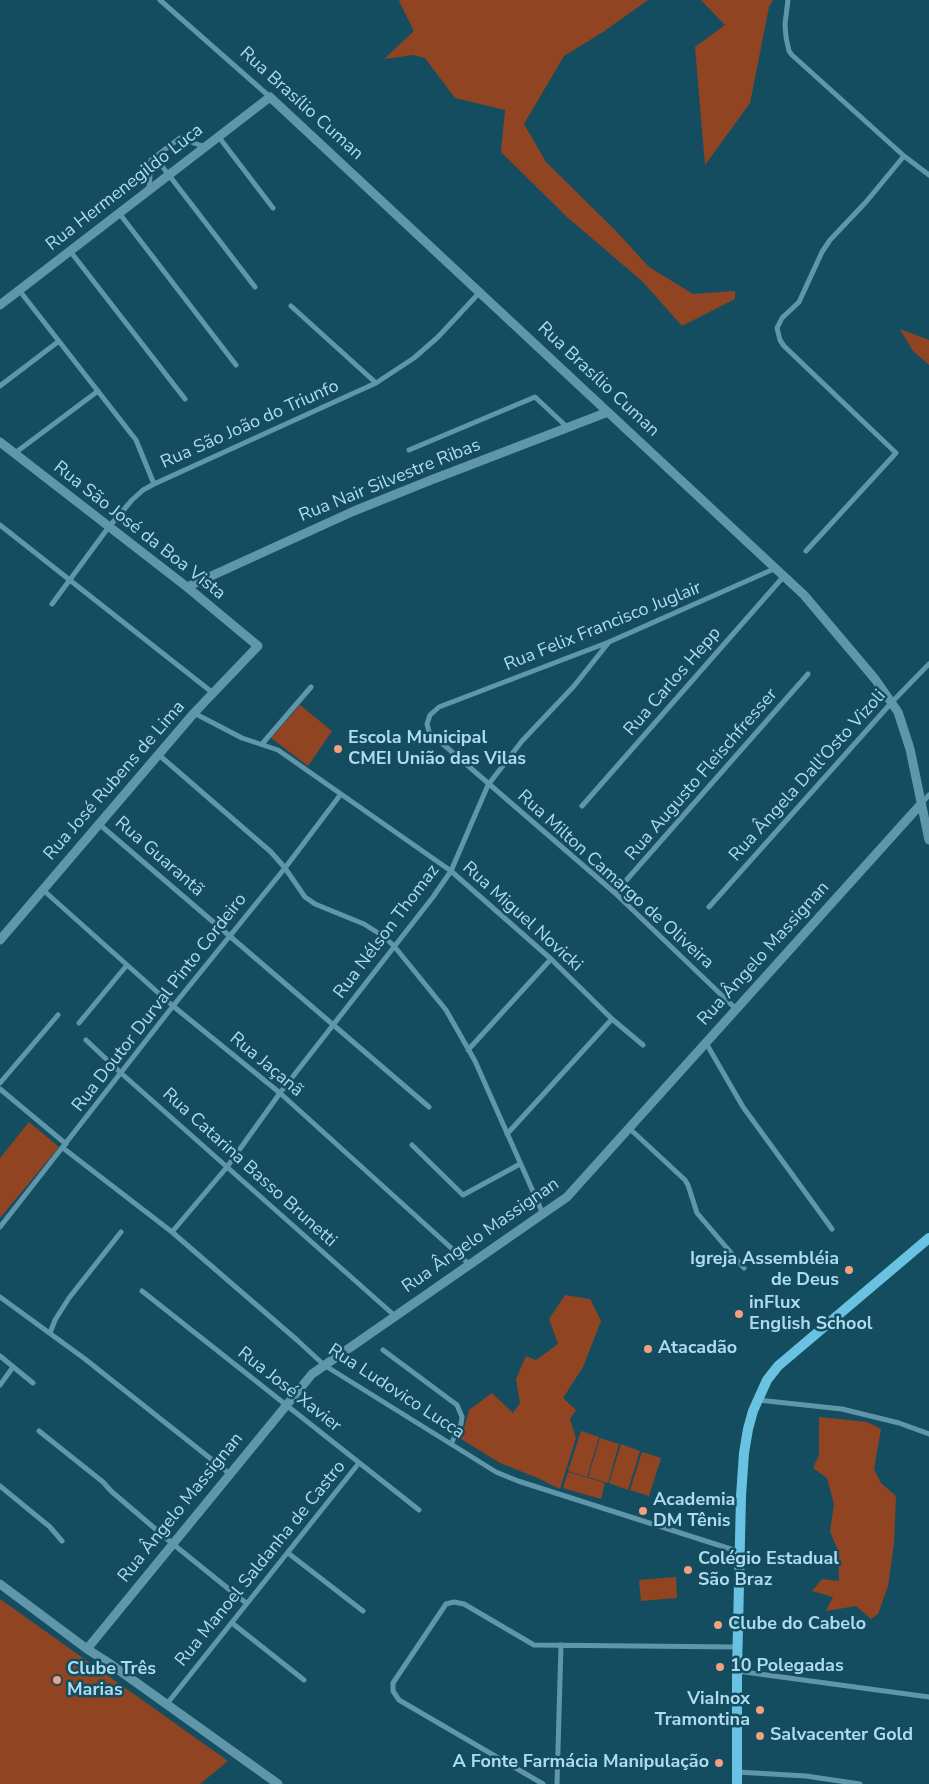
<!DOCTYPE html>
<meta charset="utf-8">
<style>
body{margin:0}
canvas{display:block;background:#144d5f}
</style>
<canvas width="929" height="1784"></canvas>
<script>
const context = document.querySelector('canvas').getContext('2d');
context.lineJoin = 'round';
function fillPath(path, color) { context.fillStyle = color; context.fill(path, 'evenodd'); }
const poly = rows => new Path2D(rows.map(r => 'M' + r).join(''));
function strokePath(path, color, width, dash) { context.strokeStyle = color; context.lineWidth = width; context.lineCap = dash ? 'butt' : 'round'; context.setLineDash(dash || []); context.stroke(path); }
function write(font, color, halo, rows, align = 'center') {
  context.font = font + ' "Nunito Sans",sans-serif'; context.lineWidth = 5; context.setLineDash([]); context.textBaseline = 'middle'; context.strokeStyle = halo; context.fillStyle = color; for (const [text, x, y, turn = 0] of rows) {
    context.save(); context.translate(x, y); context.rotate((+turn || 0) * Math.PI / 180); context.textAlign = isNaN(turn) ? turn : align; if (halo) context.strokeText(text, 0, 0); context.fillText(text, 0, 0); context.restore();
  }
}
fillPath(poly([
 [400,0,648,0,603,32,564,56,524,124,546,162,616,231,649,267,693,294,735,291,735,299,682,326,642,281,567,217,501,152,505,110,455,98,425,58,413,55,384,59,414,31,399,1],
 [701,0,773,0,769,7,750,103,705,165,695,47,725,25],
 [900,329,929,340,929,365,913,351],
 [300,705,332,731,308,766,271,738],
 [29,1122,59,1147,0,1218,0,1158],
 [565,1295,590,1299,601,1321,583,1367,563,1398,576,1410,570,1419,576,1438,560,1489,538,1478,500,1463,461,1439,469,1410,492,1393,513,1413,520,1403,516,1379,526,1356,536,1360,558,1344,549,1319],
 [819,1417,867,1422,881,1429,874,1469,881,1483,896,1496,894,1544,888,1586,878,1614,871,1619,856,1606,826,1611,833,1597,812,1591,822,1579,839,1581,838,1551,830,1531,834,1504,827,1478,813,1468,819,1455],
 [581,1431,599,1437,587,1477,568,1471],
 [600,1438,619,1444,608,1483,588,1477],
 [621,1444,640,1451,628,1490,609,1483],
 [642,1452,661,1458,649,1496,630,1490],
 [568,1472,605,1483,601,1499,563,1488],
 [676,1577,677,1598,641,1601,639,1580],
 [0,1599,228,1761,200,1784,0,1784]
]), '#914421');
strokePath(poly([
 [160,0,270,97],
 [788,0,785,24,786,37,789,51,792,55,904,156,929,175],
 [218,136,273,208],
 [155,157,255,287],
 [149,189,151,160,155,157,180,138,205,147],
 [119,213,236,365],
 [70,251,185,399],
 [19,290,136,440,154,484],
 [291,306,376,383],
 [0,386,59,341],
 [409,450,535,397,567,427],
 [15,453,98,391],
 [0,525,213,693],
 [806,551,896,453,784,346,780,340,777,328,782,318,799,302,822,252,830,240,866,202,904,156],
 [52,604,108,528,132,500,143,490,154,484,376,383,414,358,438,337,480,292],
 [194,713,242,738,278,750,451,871,551,959,612,1019,643,1045],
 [262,744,311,687],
 [159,755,271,852,285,868,305,897,315,904,364,924,383,936,394,946,446,1010,475,1061,543,1214],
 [921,804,929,795],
 [582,806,784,576],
 [99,824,429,1107],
 [42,889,173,1006,280,1093,470,1265],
 [615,893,808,674],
 [709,907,892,702,929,664],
 [736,1009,615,893,429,732,427,724,430,715,439,707,609,642,776,568],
 [79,1023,127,965],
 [86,1040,121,1073,395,1316],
 [706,1043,743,1107,832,1229],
 [468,1050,551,959],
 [0,1083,58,1015],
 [0,1089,66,1144],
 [629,1128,685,1180,688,1185,697,1213,744,1268],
 [507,1134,612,1019],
 [412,1145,463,1195,520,1164],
 [63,1148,172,1232,297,1340,324,1365,496,1472,518,1481,740,1552],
 [0,1227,173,1006,285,868,341,794],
 [172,1232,227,1167,280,1093,433,897,451,871,488,785,522,741,574,686,609,642],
 [142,1291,419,1510],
 [0,1297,85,1359,230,1474],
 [50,1333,55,1320,69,1298,121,1232],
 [383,1350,457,1405,462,1417,461,1424,451,1444],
 [0,1356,33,1383],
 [0,1385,13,1367],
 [758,1400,842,1409,899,1423,929,1434],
 [39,1431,103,1482,111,1491,173,1544,246,1603],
 [0,1486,50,1527,62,1541],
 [288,1553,363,1611],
 [232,1623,304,1680],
 [737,1671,929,1697],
 [166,1705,359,1463],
 [737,1772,806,1776,860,1784],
 [543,1784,399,1700,393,1691,393,1683,446,1604,454,1602,464,1604,534,1645,737,1647],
 [557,1784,561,1645]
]), '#6096a9', 5);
strokePath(poly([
 [0,305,270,97,804,595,875,679,898,712,910,749,929,840],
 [0,442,187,587,258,646,194,713,0,940],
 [187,587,354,511,431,480,608,412],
 [0,1584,87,1649,109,1663,278,1784],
 [87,1649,312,1374,567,1197,921,804]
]), '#6096a9', 9);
strokePath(poly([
 [737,1784,737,1671,741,1496,744,1453,748,1429,753,1411,767,1380,778,1366,929,1238]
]), '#69c2e1', 10);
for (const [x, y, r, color] of [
 [338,749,5,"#f2a07f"],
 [849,1270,5,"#f2a07f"],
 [739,1314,5,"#f2a07f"],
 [648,1349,5,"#f2a07f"],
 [643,1511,5,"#f2a07f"],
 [688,1570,5,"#f2a07f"],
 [718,1625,5,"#f2a07f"],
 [720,1667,5,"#f2a07f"],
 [57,1680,5,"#f2a07f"],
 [760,1710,5,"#f2a07f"],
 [760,1736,5,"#f2a07f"],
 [719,1763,5,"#f2a07f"]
]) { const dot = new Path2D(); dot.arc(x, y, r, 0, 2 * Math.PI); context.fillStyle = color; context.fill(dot); strokePath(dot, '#144d5f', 2); }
write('18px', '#aedced', '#144d5f', [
 ["Rua Brasílio Cuman",301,104,42],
 ["Rua Hermenegildo Luca",125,188,-38],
 ["Rua Brasílio Cuman",598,380,43],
 ["Rua São João do Triunfo",250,425,-24],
 ["Rua Nair Silvestre Ribas",390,481,-22],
 ["Rua São José da Boa Vista",139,531,38],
 ["Rua Felix Francisco Juglair",603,627,-22],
 ["Rua Carlos Hepp",673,682,-49],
 ["Rua Augusto Fleischfresser",702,775,-49],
 ["Rua Ângela Dall'Osto Vizoli",808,776,-48],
 ["Rua José Rubens de Lima",115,781,-49],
 ["Rua Guarantã",159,857,41],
 ["Rua Milton Camargo de Oliveira",615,880,42],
 ["Rua Miguel Novicki",522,917,42],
 ["Rua Nélson Thomaz",387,932,-53],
 ["Rua Ângelo Massignan",764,954,-48],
 ["Rua Doutor Durval Pinto Cordeiro",160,1003,-52],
 ["Rua Jaçanã",266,1065,40],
 ["Rua Catarina Basso Brunetti",249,1168,42],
 ["Rua Ângelo Massignan",481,1236,-35],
 ["Rua José Xavier",289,1390,38],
 ["Rua Ludovico Lucca",396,1392,33],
 ["Rua Ângelo Massignan",181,1508,-51],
 ["Rua Manoel Saldanha de Castro",261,1564,-51]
]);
write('bold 18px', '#aedced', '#144d5f', [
 ["Escola Municipal",348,739],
 ["CMEI União das Vilas",348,760],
 ["Igreja Assembléia",839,1260,"right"],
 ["de Deus",839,1281,"right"],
 ["inFlux",749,1304],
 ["English School",749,1325],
 ["Atacadão",658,1349],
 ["Academia",653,1501],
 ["DM Tênis",653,1522],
 ["Colégio Estadual",698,1560],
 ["São Braz",698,1581],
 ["Clube do Cabelo",728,1625],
 ["10 Polegadas",730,1667],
 ["Clube Três",67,1670],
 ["Marias",67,1691],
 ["ViaInox",750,1700,"right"],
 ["Tramontina",750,1721,"right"],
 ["Salvacenter Gold",770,1736],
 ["A Fonte Farmácia Manipulação",709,1763,"right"]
], 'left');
</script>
